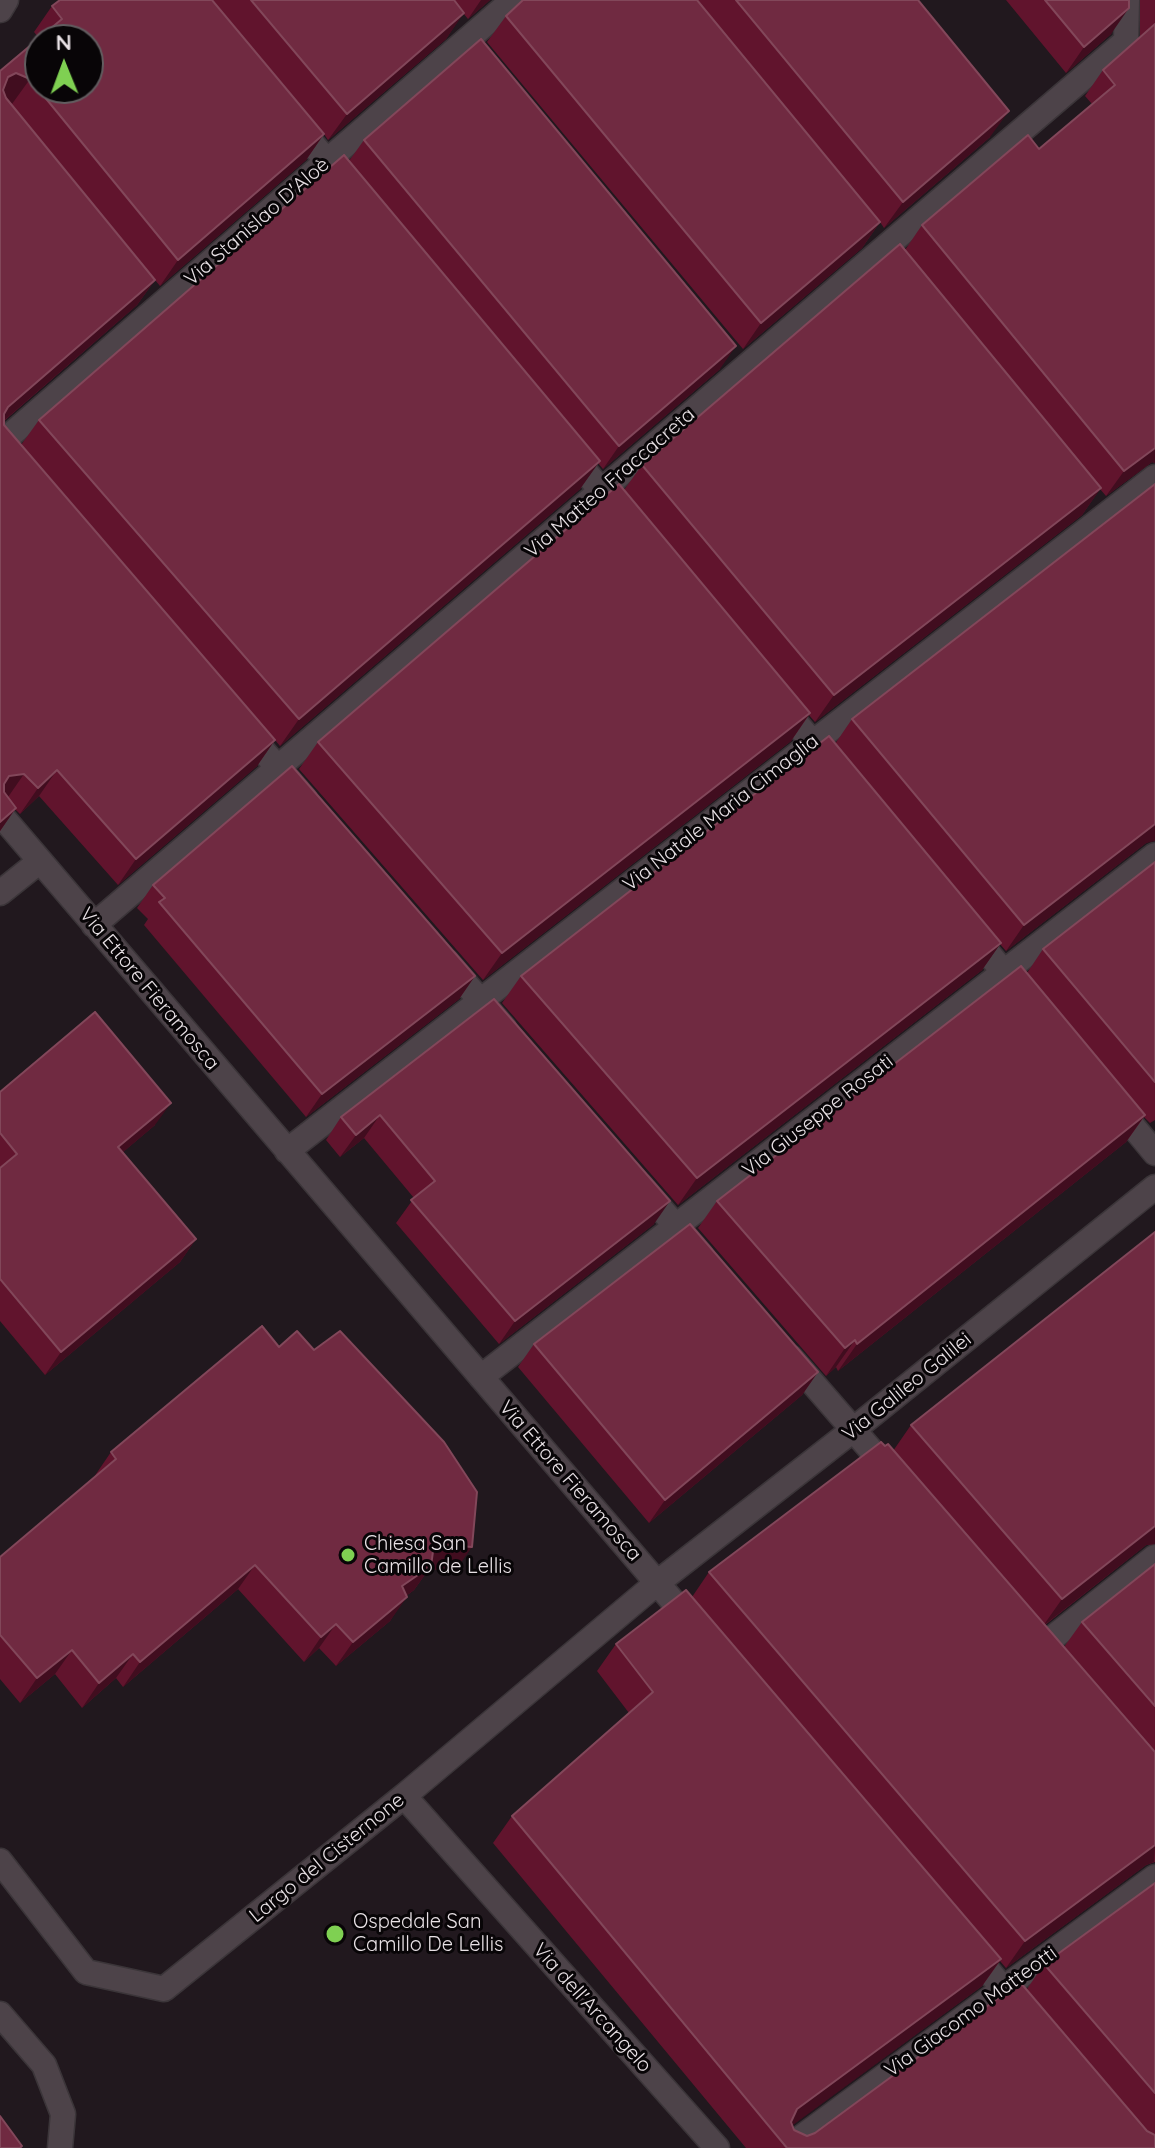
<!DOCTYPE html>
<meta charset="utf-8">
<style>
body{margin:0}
#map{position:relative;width:1155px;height:2148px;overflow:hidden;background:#21181e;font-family:Quicksand,sans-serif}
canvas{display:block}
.north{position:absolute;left:24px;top:24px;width:80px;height:80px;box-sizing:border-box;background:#080507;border:2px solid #625d60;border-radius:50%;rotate:359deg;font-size:22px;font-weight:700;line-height:32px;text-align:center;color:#e8e1e5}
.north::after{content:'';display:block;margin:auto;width:28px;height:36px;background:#7fd052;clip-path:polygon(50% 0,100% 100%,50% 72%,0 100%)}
</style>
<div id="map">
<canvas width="1155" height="2148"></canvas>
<div class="north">N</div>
</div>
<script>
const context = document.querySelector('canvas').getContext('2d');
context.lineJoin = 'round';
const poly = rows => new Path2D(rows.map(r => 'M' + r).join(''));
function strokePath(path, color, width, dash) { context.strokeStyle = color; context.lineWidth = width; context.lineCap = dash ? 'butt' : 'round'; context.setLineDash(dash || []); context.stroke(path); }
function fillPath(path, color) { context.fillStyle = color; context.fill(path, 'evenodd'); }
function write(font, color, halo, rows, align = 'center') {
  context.font = font + ' Quicksand,sans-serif'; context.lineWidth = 6; context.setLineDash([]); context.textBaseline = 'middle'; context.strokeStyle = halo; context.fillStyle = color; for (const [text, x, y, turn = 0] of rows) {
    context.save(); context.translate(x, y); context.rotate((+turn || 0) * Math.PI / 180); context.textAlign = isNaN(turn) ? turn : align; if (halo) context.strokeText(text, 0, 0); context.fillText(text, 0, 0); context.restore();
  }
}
const minor = poly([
 [0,10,6,0],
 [295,123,351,190],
 [0,444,513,0],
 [569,452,625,519],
 [780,704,836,770],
 [245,730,305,799],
 [0,814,694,1626],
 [0,893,40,861],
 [94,925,1126,41,1127,0],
 [972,934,1028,1001],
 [447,962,504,1028],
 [1116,1106,1155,1153],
 [287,1151,1155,477],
 [641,1186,701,1255],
 [791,1358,890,1472],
 [481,1377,1155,855],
 [1041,1647,1155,1557],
 [404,1796,717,2148],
 [0,1861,86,1972,164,1989,404,1796,657,1583,853,1430,1155,1187],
 [970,1949,1026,2016],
 [0,2014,44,2065,63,2114,60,2148],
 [787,2148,1155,1877]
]);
strokePath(minor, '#3b3539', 27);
strokePath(minor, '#4d4349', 24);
fillPath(poly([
 [60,0,490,0,468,19,463,13,446,39,328,140,324,134,306,160,160,286,155,280,137,305,4,421,4,425,21,445,39,420,349,161,364,140,720,369,603,469,598,463,580,489,280,746,275,740,257,766,118,885,39,796,20,814,15,809,0,831,0,71,39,38,34,32,52,6],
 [523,0,918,0,990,137,884,228,880,222,862,248,743,349,487,42,506,16],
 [1006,0,1129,0,1111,34,1066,73],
 [1140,0,1155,0,1155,463,1152,462,1106,496,1100,489,1082,515,815,722,809,715,791,741,483,980,299,769,318,742,624,490,642,465,905,250,922,225,1039,149,1092,104,1085,96,1103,70,1140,37],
 [852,719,1154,840,1146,843,1006,951,1000,944,982,970,678,1205,502,1003,521,976,835,744],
 [1155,862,1155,1120,1150,1123,1144,1117,1126,1142,838,1371,836,1367,826,1376,698,1228,717,1201,1027,973,1043,949],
 [153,885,475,976,459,999,306,1117,144,925,148,919,137,908],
 [494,999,654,1224,499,1344,396,1223,414,1198,364,1138,340,1157,326,1140,341,1117],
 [0,1092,155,1125,123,1152,196,1239,180,1262,45,1375,0,1321],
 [1155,1232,1155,1544,1146,1545,1045,1625,1064,1647,1082,1622,1155,1564,1155,1862,1146,1865,1006,1968,1000,1961,982,1986,792,2125,794,2130,807,2136,815,2133,1027,1989,1044,1964,1155,1883,1155,2148,746,2148,493,1843,512,1816,629,1713,597,1671,616,1644,692,1597,709,1572,885,1446,893,1451,911,1425],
 [534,1344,818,1372,802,1395,649,1523,518,1367],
 [111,1452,455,1571,429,1569,414,1590,406,1596,390,1621,336,1666,319,1648,304,1662,238,1589,123,1687,116,1678,82,1708,55,1674,20,1703,0,1679,0,1557,94,1477]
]), '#61142d');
fillPath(poly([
 [481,0,490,0,468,19],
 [1129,8,1111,34,1066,73,1084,47],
 [464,13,446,39,328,140,347,114],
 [16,73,30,79,12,104,0,100,8,77],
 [1009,111,990,137,884,228,903,202],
 [324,134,306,160,160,286,178,260],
 [880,222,862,248,743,349,761,323],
 [155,280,137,305,0,424,0,419,8,407],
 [736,346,720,369,603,469,619,446],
 [1155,448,1155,463,1152,462,1106,496,1124,471],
 [600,461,580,489,280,746,299,719],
 [1101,488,1082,515,815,722,834,695],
 [810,713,791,741,483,980,502,953],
 [275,740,257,766,118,885,136,859],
 [57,770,39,796,20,814,38,788],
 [24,774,6,800,0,789,9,776],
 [16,808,0,831,0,822],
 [1155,824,1155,841,1146,843,1006,951,1024,925],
 [1001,943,982,970,678,1205,697,1178],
 [475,976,459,999,306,1117,322,1094],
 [171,1103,155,1125,102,1170,118,1147],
 [380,1115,364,1138,340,1157,356,1135],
 [1145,1115,1126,1142,838,1371,857,1344],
 [670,1201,654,1224,499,1344,515,1321],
 [196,1239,180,1262,45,1375,61,1352],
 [855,1340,836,1367,826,1376,845,1348],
 [818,1372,802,1395,649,1523,665,1500],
 [1155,1526,1155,1544,1146,1545,1043,1626,1062,1599],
 [434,1544,472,1547,455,1571,429,1569,414,1590,385,1611],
 [255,1565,238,1589,123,1687,140,1662],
 [407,1597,390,1621,336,1666,353,1642],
 [336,1624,319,1648,304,1662,321,1637],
 [72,1650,55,1674,20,1703,37,1678],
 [133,1654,116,1678,82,1708,99,1683],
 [1155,1845,1154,1862,1146,1865,1006,1968,1025,1941],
 [1001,1959,982,1986,778,2136,797,2109]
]), '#410d1f');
const building = poly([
 [60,0,212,0,324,134,178,260,30,79,16,73,8,77,3,90,6,98,155,280,8,407,4,414,4,425,275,740,136,859,57,770,38,788,24,774,9,776,4,784,4,792,16,808,0,822,0,71,62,19,52,6,60,0],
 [40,40,88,40,88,88,40,88,40,40],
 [251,0,454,0,464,13,347,114,251,0],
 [523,0,697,0,880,222,761,323,506,16,523,0],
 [736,0,918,0,1009,111,903,202,736,0],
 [1045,0,1129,0,1129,8,1084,47,1045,0],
 [1155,24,1155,448,1124,471,922,225,1028,135,1039,149,1115,85,1103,70,1155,24],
 [481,39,736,346,619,446,364,140,481,39],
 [344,155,600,461,299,719,39,420,344,155],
 [900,244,1101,488,834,695,642,465,900,244],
 [619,484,810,713,502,953,318,742,619,484],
 [1155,484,1155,824,1024,925,852,719,1155,484],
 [829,736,1001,943,697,1178,521,976,829,736],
 [292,766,475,976,322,1094,159,902,165,898,153,885,292,766],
 [1155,862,1155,1082,1043,949,1155,862],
 [1021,966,1145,1115,857,1344,855,1340,845,1348,717,1201,1021,966],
 [494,999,670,1201,515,1321,411,1200,435,1181,380,1115,356,1135,341,1117,494,999],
 [95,1012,171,1103,118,1147,196,1239,61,1352,0,1279,0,1168,17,1154,0,1133,0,1092,95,1012],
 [690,1224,818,1372,665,1500,534,1344,690,1224],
 [1155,1232,1155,1526,1062,1599,911,1425,1155,1232],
 [262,1326,279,1347,297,1331,314,1350,340,1331,444,1442,477,1492,472,1547,434,1544,431,1566,402,1586,407,1597,353,1642,336,1624,321,1637,255,1565,140,1662,133,1654,99,1683,72,1650,37,1678,0,1635,0,1557,116,1459,111,1452,262,1326],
 [881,1442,885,1446,888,1444,1155,1752,1155,1845,1025,1941,709,1572,881,1442],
 [1155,1564,1155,1706,1082,1622,1155,1564],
 [686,1590,1001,1959,797,2109,791,2122,794,2130,807,2136,815,2133,1020,1982,1147,2131,1155,2135,1155,2148,787,2148,512,1816,653,1692,616,1644,686,1590],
 [1155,1883,1155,2093,1044,1964,1155,1883],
 [0,2116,22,2146,20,2148,0,2148,0,2116]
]);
fillPath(building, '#702a41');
strokePath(building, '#82475a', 2);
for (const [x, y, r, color] of [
 [348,1555,8,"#7fd052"],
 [335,1934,10,"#7fd052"]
]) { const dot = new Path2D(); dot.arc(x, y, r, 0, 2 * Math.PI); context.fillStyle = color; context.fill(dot); strokePath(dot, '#080507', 3); }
write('20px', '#e8e1e5', '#080507', [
 ["Via Stanislao D'Aloè",257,222,-41],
 ["Via Matteo Fraccacreta",610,483,-41],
 ["Via Natale Maria Cimaglia",721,813,-38],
 ["Via Ettore Fieramosca",149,989,50],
 ["Via Giuseppe Rosati",818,1116,-38],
 ["Via Galileo Galilei",907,1387,-39],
 ["Via Ettore Fieramosca",570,1481,49],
 ["Largo del Cisternone",327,1858,-39],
 ["Via dell'Arcangelo",592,2008,48],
 ["Via Giacomo Matteotti",971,2012,-36]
]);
write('20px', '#e8e1e5', '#080507', [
 ["Chiesa San",364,1544],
 ["Camillo de Lellis",364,1567],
 ["Ospedale San",353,1922],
 ["Camillo De Lellis",353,1945]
], 'left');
</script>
